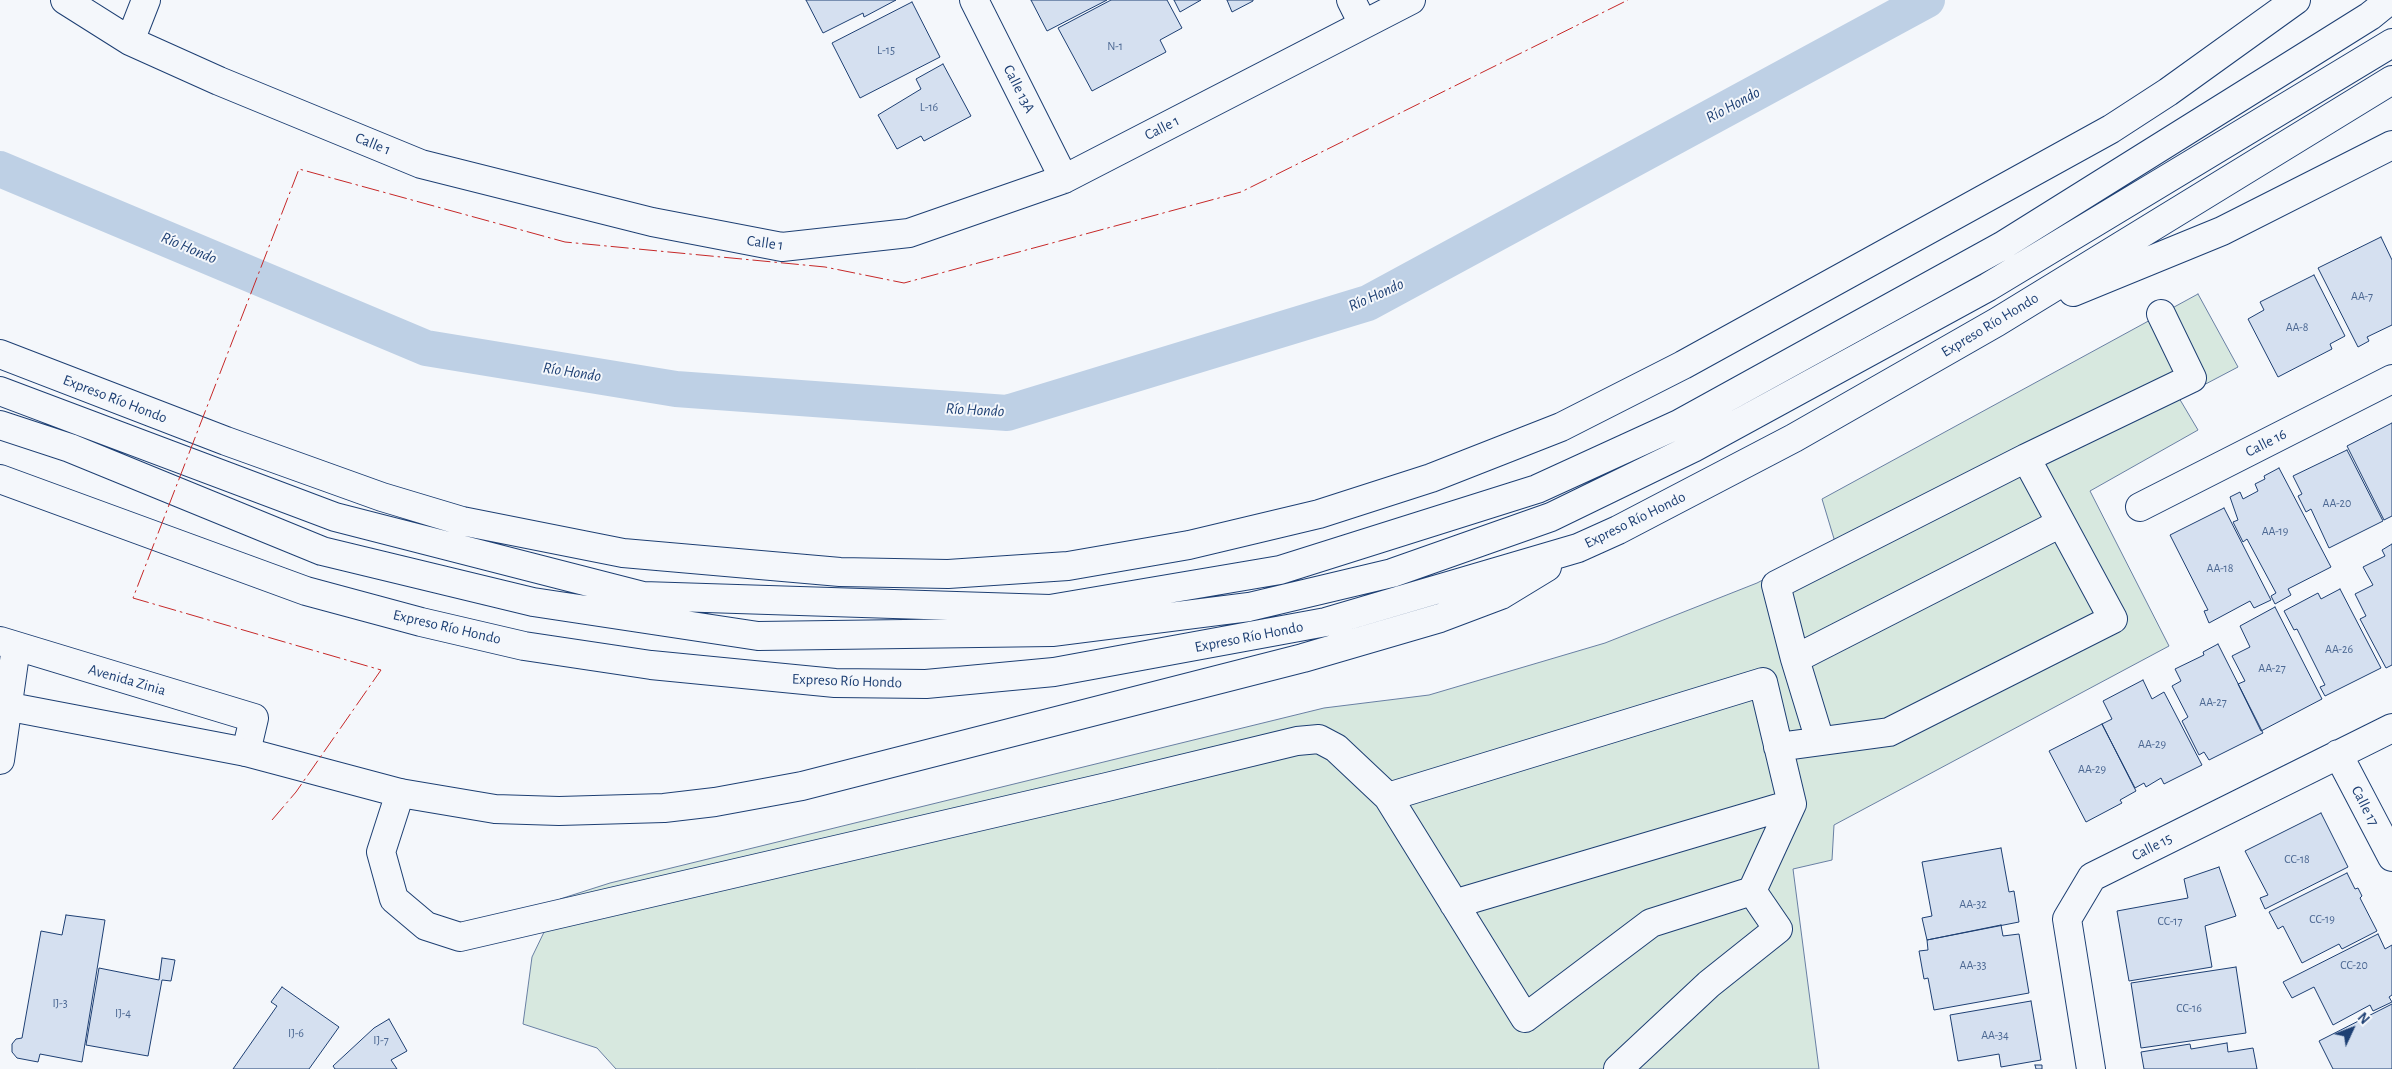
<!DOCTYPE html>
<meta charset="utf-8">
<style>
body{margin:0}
#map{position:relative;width:2392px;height:1069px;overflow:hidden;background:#f4f7fb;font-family:"Alegreya Sans",sans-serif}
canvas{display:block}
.north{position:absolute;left:2327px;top:1004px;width:50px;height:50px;-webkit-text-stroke:4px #f4f7fb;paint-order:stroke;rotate:47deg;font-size:14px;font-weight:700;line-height:20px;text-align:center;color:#1d3f73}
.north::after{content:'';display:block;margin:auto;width:18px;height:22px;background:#1d3f73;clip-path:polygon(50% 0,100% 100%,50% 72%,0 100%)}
</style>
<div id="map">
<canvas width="2392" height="1069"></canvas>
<div class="north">N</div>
</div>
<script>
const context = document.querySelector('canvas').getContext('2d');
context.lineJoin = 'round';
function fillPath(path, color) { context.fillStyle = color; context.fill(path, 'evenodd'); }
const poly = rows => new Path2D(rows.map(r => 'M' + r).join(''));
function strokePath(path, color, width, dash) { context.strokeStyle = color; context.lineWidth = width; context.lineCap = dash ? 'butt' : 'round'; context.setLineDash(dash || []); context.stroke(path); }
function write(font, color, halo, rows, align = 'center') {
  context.font = font + ' "Alegreya Sans",sans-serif'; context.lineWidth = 4; context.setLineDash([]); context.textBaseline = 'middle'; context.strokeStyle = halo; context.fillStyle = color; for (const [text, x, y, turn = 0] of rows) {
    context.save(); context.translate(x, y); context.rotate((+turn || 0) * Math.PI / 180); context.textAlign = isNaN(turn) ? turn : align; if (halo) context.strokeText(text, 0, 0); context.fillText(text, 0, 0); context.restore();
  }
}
const green = poly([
 [2198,294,2238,367,2179,398,2198,430,2090,491,2169,646,1834,825,1832,860,1793,869,1819,1069,616,1069,597,1048,523,1024,532,957,560,899,610,883,1324,708,1429,695,1605,643,1757,583,1835,542,1822,499,2198,294]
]);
fillPath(green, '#d7e8df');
strokePath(green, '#687fa3', 1);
strokePath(poly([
 [0,169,426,348,676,389,1007,413,1368,303,1927,0]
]), '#bed0e5', 36);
const building = poly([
 [806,0,896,0,864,17,863,13,823,33,806,0],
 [1031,0,1107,0,1047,31,1031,0],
 [1111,0,1167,0,1182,28,1160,40,1166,52,1092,91,1058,28,1111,0],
 [1174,0,1201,0,1180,12,1174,0],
 [1227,0,1253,0,1253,1,1232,12,1227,0],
 [912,2,940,57,860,98,832,43,912,2],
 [943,64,971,116,924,141,921,136,897,149,878,115,921,89,916,79,943,64],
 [2381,237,2392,260,2392,325,2367,337,2369,341,2358,347,2318,268,2381,237],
 [2314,275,2345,336,2330,344,2332,349,2278,377,2248,319,2264,310,2260,302,2314,275],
 [2392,423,2392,516,2384,520,2347,446,2392,423],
 [2347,450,2383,521,2329,548,2311,509,2306,512,2298,496,2302,494,2293,476,2347,450],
 [2279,468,2331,567,2288,589,2291,595,2275,604,2271,596,2276,593,2247,539,2243,542,2233,522,2238,520,2230,497,2240,492,2243,499,2258,491,2255,484,2265,479,2264,476,2279,468],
 [2224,508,2271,600,2254,608,2250,601,2209,623,2204,611,2208,610,2170,535,2224,508],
 [2392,544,2392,665,2386,668,2360,619,2366,616,2355,594,2373,585,2363,567,2385,556,2382,550,2392,544],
 [2340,589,2381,668,2325,696,2320,687,2325,685,2297,629,2294,630,2284,611,2318,593,2321,599,2340,589],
 [2275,607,2322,699,2261,731,2238,684,2245,681,2232,656,2250,647,2240,626,2275,607],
 [2218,644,2263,733,2209,760,2204,752,2199,755,2182,721,2188,717,2172,686,2181,681,2175,669,2204,655,2203,652,2218,644],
 [2143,680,2152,699,2164,692,2202,765,2164,784,2161,778,2146,787,2144,783,2135,788,2102,724,2112,719,2103,701,2143,680],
 [2102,724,2136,791,2120,800,2122,803,2086,822,2049,751,2102,724],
 [2321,813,2348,867,2265,909,2260,898,2268,895,2245,851,2321,813],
 [2001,848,2009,892,2014,891,2019,922,1927,940,1922,918,1932,916,1922,862,2001,848],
 [2219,867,2236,916,2205,926,2212,967,2129,981,2117,911,2188,898,2184,879,2219,867],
 [2347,873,2355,889,2358,888,2362,896,2360,898,2377,931,2342,949,2339,944,2302,963,2283,926,2278,929,2269,912,2347,873],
 [66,915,105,920,82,1062,40,1054,38,1062,17,1058,12,1052,12,1044,16,1039,22,1038,41,931,62,935,66,915],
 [2001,925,2003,936,2019,934,2029,993,1934,1010,1928,978,1924,979,1919,951,1928,950,1927,940,2001,925],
 [2378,934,2385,949,2392,945,2392,995,2389,997,2392,1002,2373,1011,2370,1005,2333,1025,2314,987,2292,998,2283,982,2378,934],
 [162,958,175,960,171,981,162,980,148,1056,86,1045,99,968,159,980,162,958],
 [2236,967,2246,1033,2141,1048,2131,983,2236,967],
 [282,987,339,1027,309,1069,233,1069,277,1006,271,1002,282,987],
 [2031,1001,2041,1060,2001,1067,1999,1054,1958,1061,1950,1015,2031,1001],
 [2392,1004,2392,1069,2333,1069,2319,1041,2392,1004],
 [389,1019,407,1051,391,1060,397,1069,335,1069,333,1066,374,1028,389,1019],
 [2227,1043,2228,1052,2253,1048,2257,1069,2144,1069,2141,1052,2190,1044,2191,1049,2227,1043],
 [2035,1065,2042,1065,2042,1069,2036,1069,2035,1065]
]);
fillPath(building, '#d5e0f0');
strokePath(building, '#1d3f73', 1);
const minor = poly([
 [65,0,130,41,219,81,421,164,652,222,782,247,909,233,1064,179,1411,0],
 [974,0,1064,179],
 [1351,0,1363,24],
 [130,41,146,0],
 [2026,458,2192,378,2161,314],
 [2140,507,2392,379],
 [0,641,254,718,246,752,0,705],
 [1795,659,2061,523],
 [1778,747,1889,732,2113,619,2026,458,1776,585,1795,659,1820,741],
 [2338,754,2392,857],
 [0,760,16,647],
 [400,793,381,852,394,899,426,926,460,937,1107,787,1297,741,1319,739,1336,748,1388,797,1525,1018,1651,923,1752,891,1792,804],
 [1388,797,1763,682,1792,804,1454,904],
 [1618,1069,1709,984,1778,929,1752,891],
 [2091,1069,2067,919,2092,877,2392,728]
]);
const highway = poly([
 [2073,292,2222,231,2392,145],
 [0,354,226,441,382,497,462,521,623,553,840,572,948,574,1068,566,1189,545,1319,514,1431,478,1561,427,1683,365,2111,129,2168,92,2296,0],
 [0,391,335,517,643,596,1050,609,1280,570,1537,489,1679,424,2002,246,2370,16,2390,0],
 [0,425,70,448,322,551,533,602,758,636,1052,632,1249,607,1392,573,1551,517,1693,448,1988,287,2392,43],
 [0,479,306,591,421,622,524,646,651,665,835,683,926,684,1054,672,1326,622,1578,548,1618,530,1794,438,1997,322,2392,80],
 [246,752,400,793,495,809,559,811,664,808,715,802,802,786,1303,658,1440,618,1501,595,1547,567]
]);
strokePath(minor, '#1d3f73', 30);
strokePath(highway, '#1d3f73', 30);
strokePath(minor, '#f4f7fb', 28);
strokePath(highway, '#f4f7fb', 28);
strokePath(poly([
 [272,820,296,792,381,670,133,598,299,169,565,242,825,267,904,283,1241,192,1628,0]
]), '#c62828', 1, [18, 4, 2.5, 4]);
write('12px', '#4b6792', null, [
 ["N-1",1115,46],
 ["L-15",886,50],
 ["L-16",929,107],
 ["AA-7",2362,296],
 ["AA-8",2297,327],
 ["AA-20",2337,503],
 ["AA-19",2275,531],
 ["AA-18",2220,568],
 ["AA-26",2339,649],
 ["AA-27",2272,668],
 ["AA-27",2213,702],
 ["AA-29",2152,744],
 ["AA-29",2092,769],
 ["CC-18",2297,859],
 ["AA-32",1973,904],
 ["CC-19",2322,919],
 ["CC-17",2170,921],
 ["AA-33",1973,965],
 ["CC-20",2354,965],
 ["IJ-3",60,1003],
 ["CC-16",2189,1008],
 ["IJ-4",123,1013],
 ["IJ-6",296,1033],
 ["AA-34",1995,1035],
 ["IJ-7",381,1040]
]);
write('15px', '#1d3f73', '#f4f7fb', [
 ["Calle 13A",1019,89,63],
 ["Calle 1",1162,128,-27],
 ["Calle 1",373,144,22],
 ["Calle 1",765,243,8],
 ["Expreso Río Hondo",1990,325,-31],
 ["Expreso Río Hondo",115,399,21],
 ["Calle 16",2266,443,-27],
 ["Expreso Río Hondo",1635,520,-26],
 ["Expreso Río Hondo",447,627,13],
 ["Expreso Río Hondo",1249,637,-11],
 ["Avenida Zinia",127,680,16],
 ["Expreso Río Hondo",847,681,2],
 ["Calle 17",2365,806,63],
 ["Calle 15",2152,847,-27]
]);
write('italic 16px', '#1d3f73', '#f4f7fb', [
 ["Río Hondo",1733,105,-28],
 ["Río Hondo",189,248,23],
 ["Río Hondo",1376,295,-24],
 ["Río Hondo",572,372,9],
 ["Río Hondo",975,410,3]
]);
</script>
